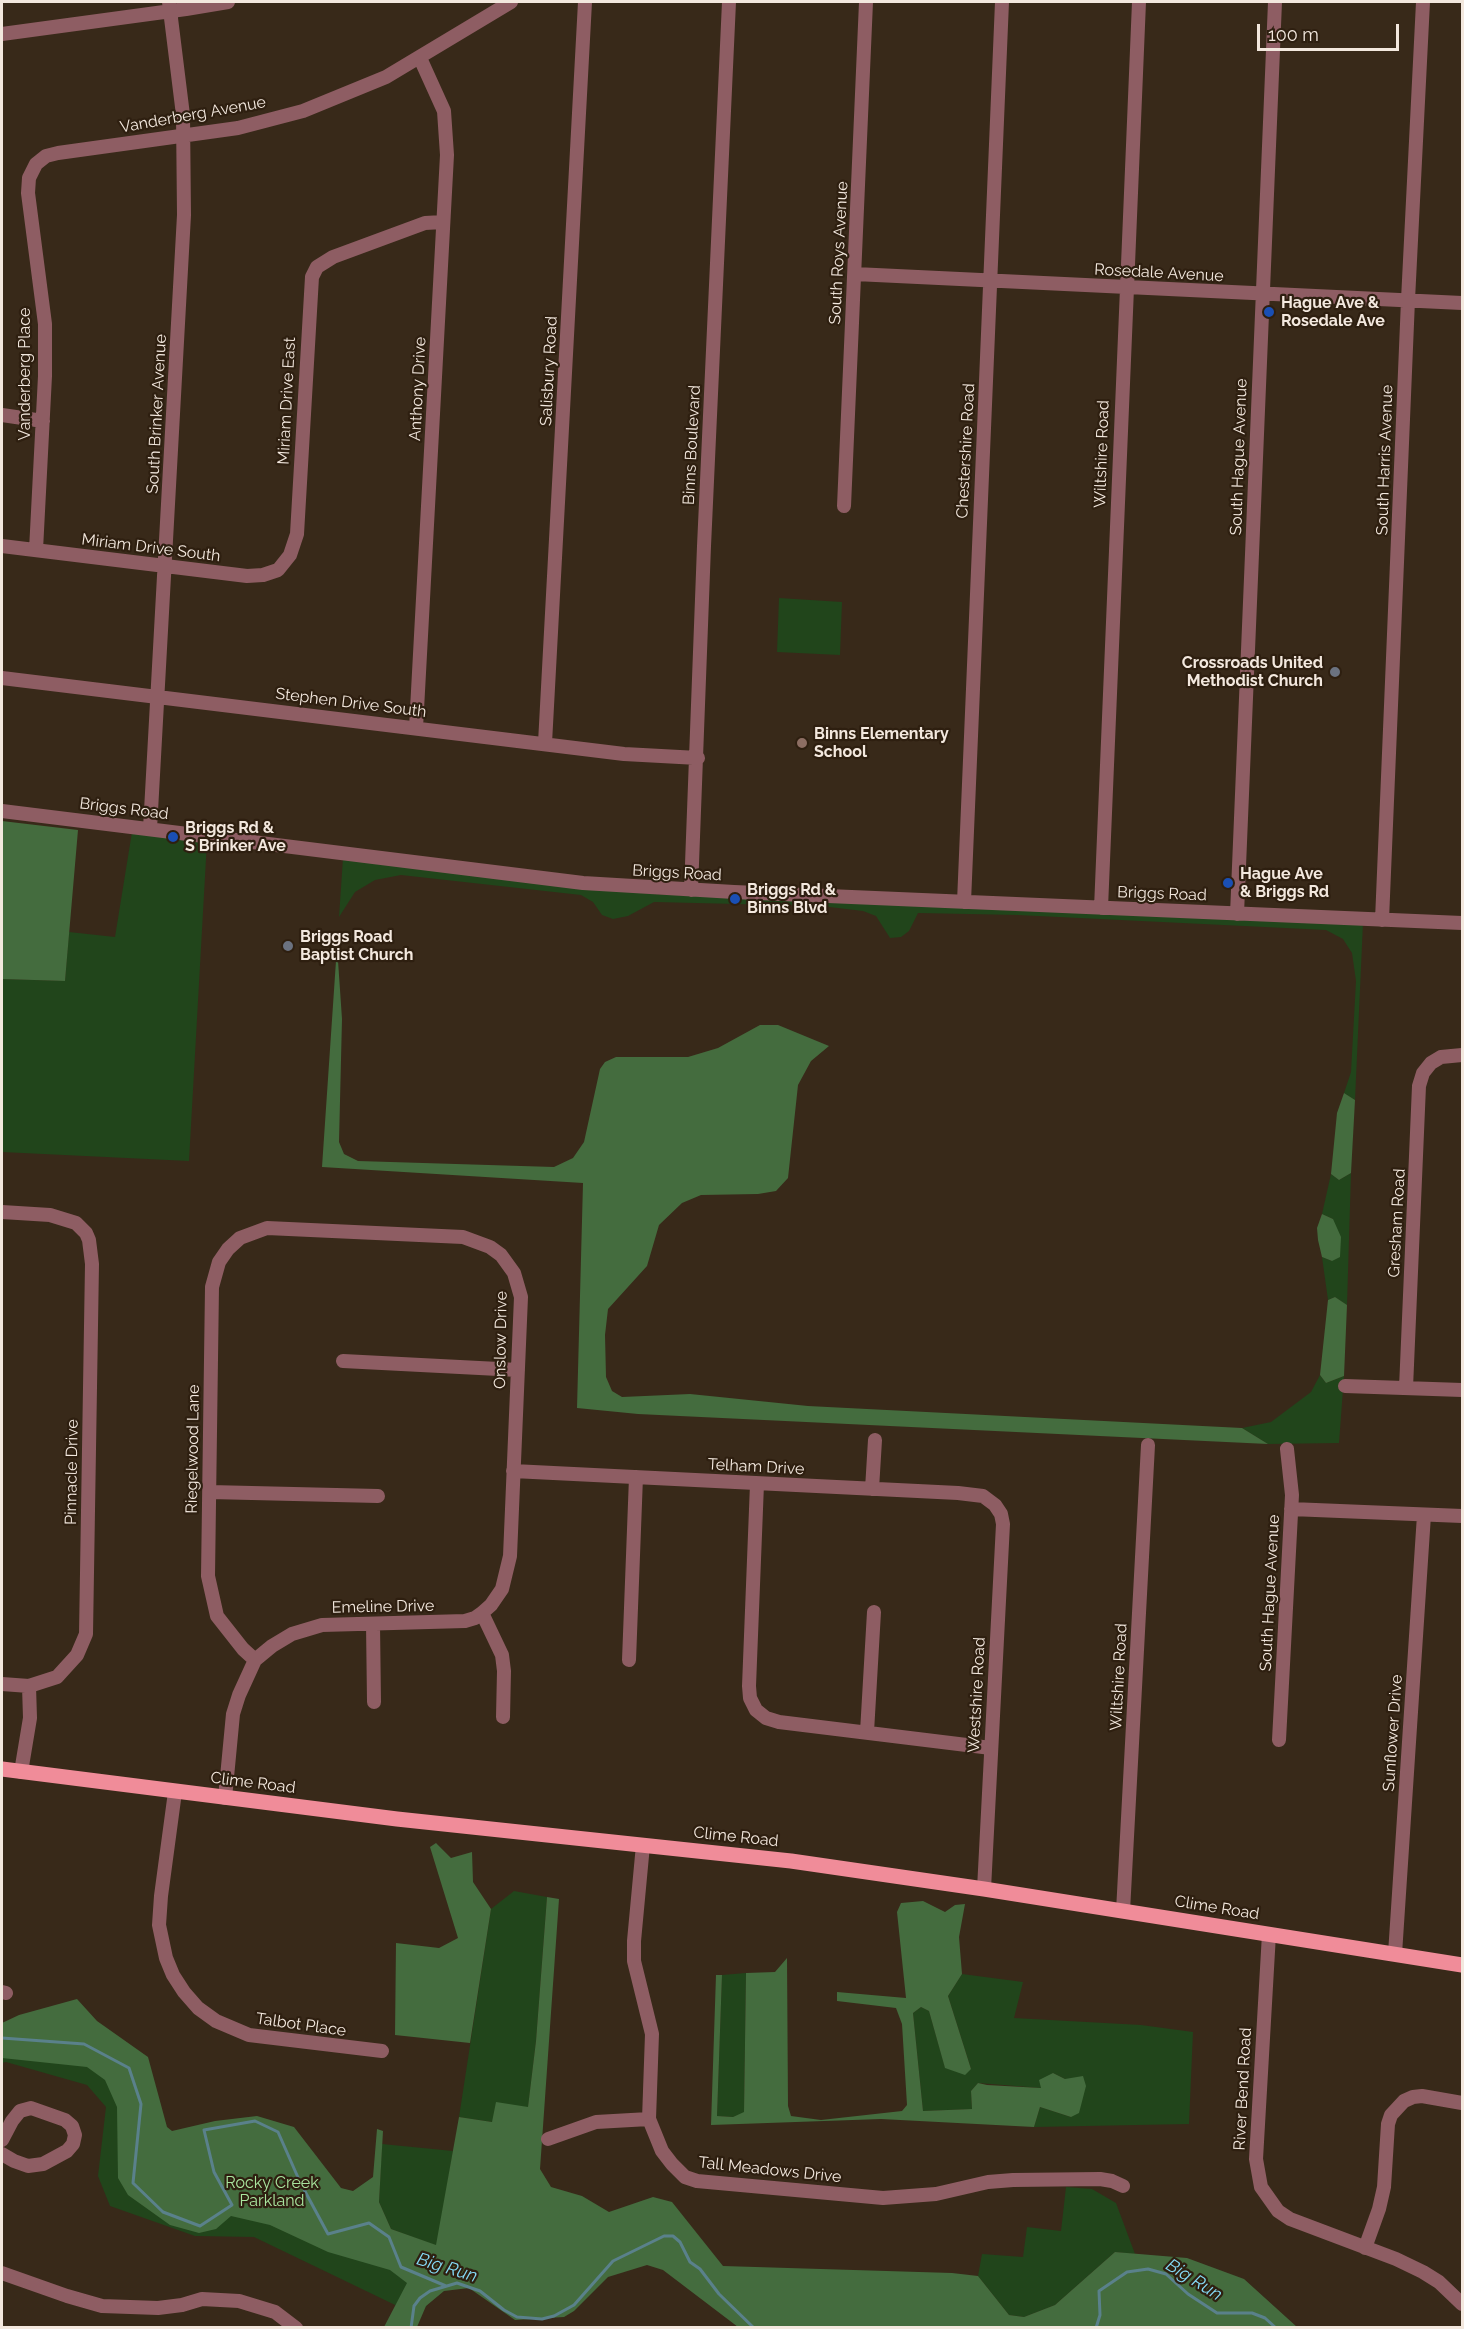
<!DOCTYPE html>
<style>
body{margin:0}
#map{position:relative;width:1464px;height:2329px;overflow:hidden;background:#382919;font-family:Raleway,sans-serif}
canvas{display:block}
.frame{position:absolute;inset:0;border:3px solid #f3e8de;pointer-events:none}
.scale{position:absolute;left:1257px;top:24px;width:142px;height:27px;box-sizing:border-box;border:3px solid #f3e8de;border-top:0;padding-left:8px;font-size:18px;line-height:21px;white-space:nowrap;color:#f3e8de;-webkit-text-stroke:4px #2e1f10;paint-order:stroke}
</style>
<div id="map">
<canvas width="1464" height="2329"></canvas>
<div class="frame"></div>
<div class="scale">100 m</div>
</div>
<script>
const context = document.querySelector('canvas').getContext('2d');
context.lineJoin = 'round';
function fillPath(path, color) { context.fillStyle = color; context.fill(path, 'evenodd'); }
const poly = rows => new Path2D(rows.map(r => 'M' + r).join(''));
function strokePath(path, color, width, dash) { context.strokeStyle = color; context.lineWidth = width; context.lineCap = dash ? 'butt' : 'round'; context.setLineDash(dash || []); context.stroke(path); }
function write(font, color, halo, rows, align = 'center') {
  context.font = font + ' Raleway,sans-serif'; context.lineWidth = 4.5; context.setLineDash([]); context.textBaseline = 'middle'; context.strokeStyle = halo; context.fillStyle = color; for (const [text, x, y, turn = 0] of rows) {
    context.save(); context.translate(x, y); context.rotate((+turn || 0) * Math.PI / 180); context.textAlign = isNaN(turn) ? turn : align; if (halo) context.strokeText(text, 0, 0); context.fillText(text, 0, 0); context.restore();
  }
}
fillPath(poly([
 [779,598,842,602,840,655,777,652],
 [132,832,207,841,189,1161,2,1152,2,979,65,981,69,932,115,937],
 [343,858,653,894,1363,923,1355,1100,1344,1093,1351,1072,1356,981,1352,953,1343,939,1326,930,1018,915,918,913,909,931,901,937,890,938,876,916,863,911,821,906,654,902,628,916,613,919,602,915,593,902,581,895,401,875,375,880,355,892,339,917],
 [1351,1173,1347,1305,1335,1297,1328,1300,1322,1257,1332,1261,1333,1219,1322,1214,1331,1174,1339,1180],
 [1320,1375,1326,1383,1344,1376,1339,1443,1268,1444,1242,1428,1271,1422,1311,1392],
 [514,1891,547,1897,536,2041,528,2108,492,2122,459,2117,491,1909],
 [746,1973,744,2113,733,2117,717,2116,722,1975],
 [962,1974,1023,1982,1014,2018,1141,2025,1193,2032,1189,2124,1034,2127,1040,2107,1071,2117,1065,2079,1053,2073,1041,2088,978,2083,971,2091,972,2109,923,2111,913,2013,921,2007,929,2011,945,2067,971,2069,948,1996],
 [105,2030,153,2159,371,2243,450,2276,418,2316,254,2237,195,2236,110,2206,98,2176,106,2107,87,2085,6,2062,2,2063,2,2032],
 [382,2144,453,2151,437,2246,391,2229,379,2202],
 [1066,2187,1092,2189,1116,2203,1135,2254,1115,2252,1055,2305,1024,2317,1009,2315,978,2276,982,2254,1023,2257,1027,2227,1061,2231]
]), '#21451b');
fillPath(poly([
 [2,821,78,830,65,981,2,979],
 [337,946,342,1019,339,1142,344,1154,358,1161,554,1167,573,1158,584,1142,600,1069,605,1062,616,1057,688,1057,718,1048,760,1025,778,1025,829,1046,811,1061,798,1085,788,1178,776,1191,758,1194,701,1195,682,1203,659,1225,647,1266,608,1309,605,1335,606,1377,612,1391,622,1397,690,1394,808,1406,1242,1428,1268,1444,638,1414,577,1408,583,1183,322,1167],
 [1344,1093,1355,1100,1351,1173,1339,1180,1331,1174,1337,1113],
 [1322,1214,1333,1219,1341,1237,1340,1257,1332,1261,1322,1257,1318,1240,1317,1228],
 [1335,1297,1347,1305,1344,1376,1326,1383,1320,1375,1328,1300],
 [436,1843,451,1858,472,1852,473,1882,491,1909,470,2043,395,2035,396,1943,439,1948,458,1938,430,1847],
 [547,1897,559,1899,540,2169,551,2187,582,2196,609,2212,653,2197,672,2202,723,2266,952,2273,978,2276,1009,2315,1024,2317,1055,2305,1115,2252,1187,2258,1244,2279,1297,2327,738,2327,663,2270,647,2265,608,2277,574,2311,564,2317,515,2320,469,2288,444,2291,426,2306,417,2327,384,2327,407,2283,390,2270,328,2252,270,2225,231,2216,216,2229,199,2233,170,2225,128,2195,118,2178,117,2107,105,2080,87,2067,2,2058,2,2023,19,2015,77,1999,97,2021,148,2057,167,2127,172,2131,215,2121,257,2116,294,2127,341,2188,353,2191,373,2177,377,2129,383,2131,379,2202,391,2229,436,2245,459,2117,492,2122,496,2102,528,2107,536,2041],
 [923,1901,945,1912,955,1905,965,1904,959,1937,962,1974,948,1996,971,2069,965,2075,945,2068,929,2011,921,2007,913,2013,923,2111,972,2109,971,2091,978,2083,987,2085,1041,2088,1039,2080,1053,2073,1065,2079,1083,2076,1086,2086,1079,2113,1071,2117,1040,2107,1034,2127,881,2119,711,2125,716,1975,722,1975,717,2116,733,2117,744,2112,746,1973,775,1972,787,1958,788,2106,791,2116,821,2120,902,2111,907,2105,902,2024,896,2008,837,2001,837,1992,906,1998,897,1912,901,1903]
]), '#446c3e');
strokePath(poly([
 [2,2038,84,2044,129,2068,141,2104,133,2183,163,2212,200,2226,232,2205,214,2172,204,2130,255,2121,278,2132,300,2182,328,2234,369,2223,389,2237,401,2267,446,2286],
 [411,2328,414,2306,420,2298,430,2291,457,2283,480,2291,504,2310,517,2317,542,2319,554,2316,574,2305,613,2261,664,2236,673,2236,680,2242,690,2262,700,2269,719,2294,754,2328],
 [1096,2328,1100,2315,1099,2291,1127,2272,1148,2269,1166,2274,1188,2294,1217,2313,1252,2313,1265,2318,1276,2328]
]), '#5a818b', 3);
strokePath(poly([
 [2,34,186,9,228,2],
 [855,274,1462,303],
 [2,415,43,421],
 [844,506,866,2],
 [2,546,247,576,263,575,278,570,290,555,297,534,312,277,317,267,333,257,425,223,443,222],
 [36,550,45,376,45,324,28,193,29,178,36,164,46,156,58,153,238,128,303,111,386,77,511,2],
 [2,678,624,754,698,758],
 [416,728,447,155,444,111,420,58],
 [545,743,585,2],
 [2,811,583,883,734,892,1462,923],
 [150,829,184,215,183,115,169,2],
 [691,890,704,546,729,2],
 [964,902,1002,2],
 [1101,908,1139,2],
 [1237,914,1275,2],
 [1382,920,1408,300,1423,2],
 [2,1212,50,1215,76,1223,86,1233,89,1240,92,1264,86,1634,77,1655,57,1677,29,1686,2,1684],
 [343,1361,518,1370],
 [1345,1386,1462,1390],
 [1406,1388,1419,1086,1423,1073,1431,1063,1441,1057,1462,1055],
 [513,1471,958,1493,983,1496,995,1505,1001,1514,1003,1524,984,1889],
 [757,1484,749,1686,750,1698,756,1710,766,1718,779,1722,991,1748],
 [872,1489,875,1440],
 [210,1492,378,1496],
 [1291,1509,1462,1516],
 [482,1613,502,1655,504,1671,503,1717],
 [373,1624,374,1702],
 [629,1660,636,1477],
 [867,1732,874,1612],
 [1279,1740,1292,1495,1287,1449],
 [21,1772,30,1718,29,1686],
 [175,1792,161,1896,159,1925,166,1958,173,1975,184,1992,198,2008,216,2021,249,2035,382,2051],
 [225,1798,233,1714,239,1695,255,1660,272,1646,292,1634,322,1625,465,1621,475,1618,482,1613,491,1605,502,1589,510,1556,521,1297,514,1273,501,1255,490,1247,463,1237,267,1228,240,1238,228,1249,219,1262,212,1287,208,1576,217,1616,243,1649,255,1660],
 [643,1845,634,1941,634,1961,652,2034,649,2119,662,2151,672,2164,685,2177,697,2181,883,2198,936,2194,988,2182,1013,2180,1100,2179,1112,2181,1123,2186],
 [1123,1911,1148,1445],
 [1269,1934,1256,2159,1261,2187,1278,2211,1290,2219,1396,2259,1423,2272,1439,2282,1462,2304],
 [1395,1954,1424,1515],
 [2,1992,6,1993],
 [548,2139,596,2122,649,2119],
 [2,2140,12,2121,20,2111,31,2108,65,2120,72,2126,75,2135,73,2144,67,2151,43,2164,28,2166,14,2161,2,2154],
 [1365,2248,1379,2209,1384,2187,1388,2124,1391,2115,1404,2101,1413,2097,1422,2096,1462,2103],
 [2,2273,67,2296,102,2306,158,2308,182,2305,202,2299,239,2301,275,2312,296,2328]
]), '#8e5d63', 14);
strokePath(poly([
 [2,1769,397,1819,791,1861,984,1889,1462,1965]
]), '#f08c99', 15);
for (const [x, y, r, color] of [
 [1269,312,6,"#1a4fb4"],
 [1335,672,6,"#6b7280"],
 [802,743,6,"#8d6e63"],
 [173,837,6,"#1a4fb4"],
 [1228,883,6,"#1a4fb4"],
 [735,899,6,"#1a4fb4"],
 [288,946,6,"#6b7280"]
]) { const dot = new Path2D(); dot.arc(x, y, r, 0, 2 * Math.PI); context.fillStyle = color; context.fill(dot); strokePath(dot, '#2e1f10', 2); }
write('16px', '#f3e8de', '#2e1f10', [
 ["Vanderberg Avenue",193,115,-10],
 ["South Roys Avenue",839,253,-87],
 ["Rosedale Avenue",1159,273,3],
 ["Salisbury Road",549,371,-87],
 ["Vanderberg Place",25,374,-90],
 ["Anthony Drive",418,389,-87],
 ["Miriam Drive East",287,401,-87],
 ["South Brinker Avenue",157,414,-87],
 ["Binns Boulevard",692,445,-87],
 ["Chestershire Road",966,451,-87],
 ["Wiltshire Road",1102,454,-88],
 ["South Hague Avenue",1239,457,-88],
 ["South Harris Avenue",1385,460,-88],
 ["Miriam Drive South",151,548,7],
 ["Stephen Drive South",351,703,7],
 ["Briggs Road",124,809,7],
 ["Briggs Road",677,873,3],
 ["Briggs Road",1162,894,2],
 ["Gresham Road",1397,1223,-87],
 ["Onslow Drive",501,1340,-89],
 ["Riegelwood Lane",193,1449,-89],
 ["Telham Drive",756,1467,3],
 ["Pinnacle Drive",72,1472,-89],
 ["South Hague Avenue",1270,1593,-87],
 ["Emeline Drive",383,1607,-1],
 ["Wiltshire Road",1119,1677,-87],
 ["Westshire Road",977,1695,-87],
 ["Sunflower Drive",1393,1733,-86],
 ["Clime Road",253,1783,7],
 ["Clime Road",736,1837,6],
 ["Clime Road",1217,1908,9],
 ["Talbot Place",301,2025,8],
 ["River Bend Road",1243,2089,-87],
 ["Tall Meadows Drive",770,2170,6]
]);
write('bold 16px', '#f3e8de', '#2e1f10', [
 ["Hague Ave &",1281,303],
 ["Rosedale Ave",1281,321],
 ["Crossroads United",1323,663,"right"],
 ["Methodist Church",1323,681,"right"],
 ["Binns Elementary",814,734],
 ["School",814,752],
 ["Briggs Rd &",185,828],
 ["S Brinker Ave",185,846],
 ["Hague Ave",1240,874],
 ["& Briggs Rd",1240,892],
 ["Briggs Rd &",747,890],
 ["Binns Blvd",747,908],
 ["Briggs Road",300,937],
 ["Baptist Church",300,955]
], 'left');
write('16px', '#a9e69f', '#2e1f10', [
 ["Rocky Creek",272,2183],
 ["Parkland",272,2201]
]);
write('italic 18px', '#85daf6', '#2e1f10', [
 ["Big Run",447,2268,17],
 ["Big Run",1194,2280,32]
]);
</script>
